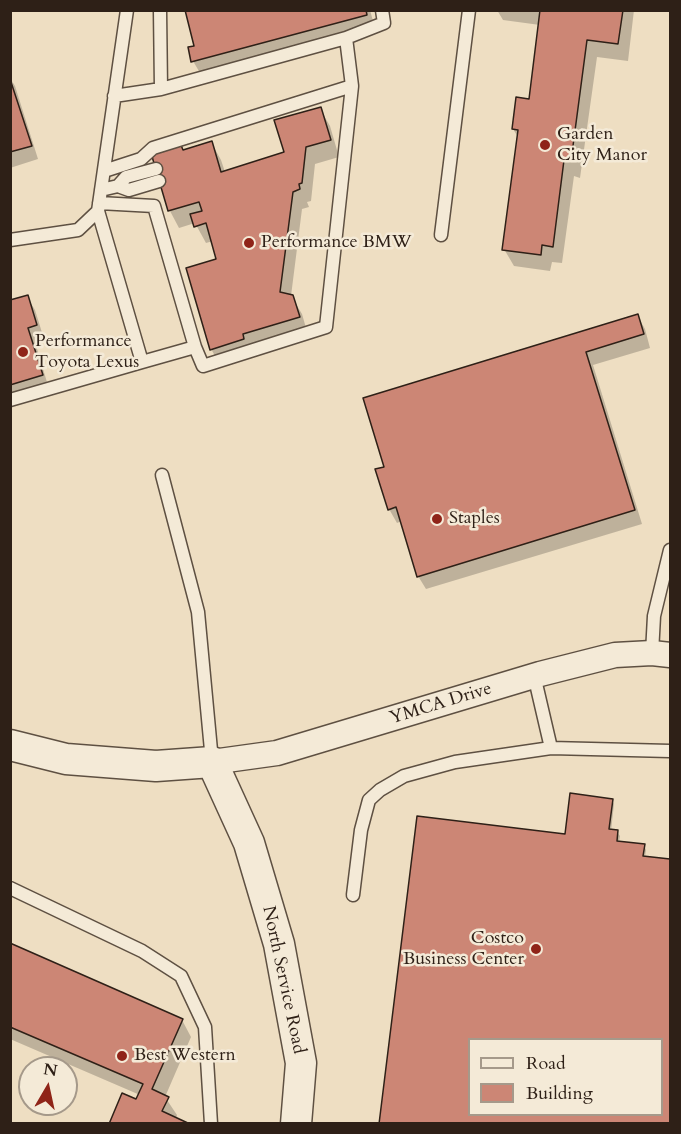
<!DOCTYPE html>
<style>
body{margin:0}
#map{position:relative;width:681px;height:1134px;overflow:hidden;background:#eedec2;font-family:Cardo,serif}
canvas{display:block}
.frame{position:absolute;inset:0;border:12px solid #2e2017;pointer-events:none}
.legend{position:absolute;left:468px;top:1038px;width:195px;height:78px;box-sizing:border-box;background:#f4ead7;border:2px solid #a5998a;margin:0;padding:8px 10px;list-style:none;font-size:18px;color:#2e2017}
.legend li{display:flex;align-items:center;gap:12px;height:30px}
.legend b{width:30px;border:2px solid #a5998a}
.north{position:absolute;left:18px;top:1056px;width:60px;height:60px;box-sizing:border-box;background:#f4ead7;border:2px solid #a5998a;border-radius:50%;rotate:9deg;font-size:16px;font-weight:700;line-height:24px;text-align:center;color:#2e2017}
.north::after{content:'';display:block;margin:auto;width:21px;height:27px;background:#8f2418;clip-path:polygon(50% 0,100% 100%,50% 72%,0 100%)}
</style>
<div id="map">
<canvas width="681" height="1134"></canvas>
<div class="frame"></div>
<ul class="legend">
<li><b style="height:8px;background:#f4ead7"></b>Road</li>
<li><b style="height:16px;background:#cc8675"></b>Building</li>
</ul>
<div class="north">N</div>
</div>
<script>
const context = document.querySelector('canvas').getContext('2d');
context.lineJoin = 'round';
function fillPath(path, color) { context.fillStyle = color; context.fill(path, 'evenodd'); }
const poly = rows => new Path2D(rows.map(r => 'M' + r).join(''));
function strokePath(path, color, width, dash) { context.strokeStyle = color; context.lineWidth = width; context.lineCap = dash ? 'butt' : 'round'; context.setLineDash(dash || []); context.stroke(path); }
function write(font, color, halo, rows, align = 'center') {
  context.font = font + ' Cardo,serif'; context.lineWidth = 5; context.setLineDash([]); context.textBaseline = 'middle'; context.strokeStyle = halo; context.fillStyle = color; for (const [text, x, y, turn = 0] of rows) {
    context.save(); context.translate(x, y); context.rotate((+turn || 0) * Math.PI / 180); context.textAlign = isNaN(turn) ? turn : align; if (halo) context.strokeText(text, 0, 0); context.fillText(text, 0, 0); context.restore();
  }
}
fillPath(poly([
 [186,10,370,10,376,32,203,78,193,61,196,47],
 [497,10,634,10,628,61,597,57,580,178,574,176,562,263,552,262,550,271,514,266,504,249,518,137,513,129,530,101,540,25,503,20],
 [10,78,15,86,38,159,10,168],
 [320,109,330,126,339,157,315,164,311,201,307,202,309,207,302,209,291,296,302,314,308,335,252,352,253,357,221,366,211,349,218,260,213,241,206,243,195,223,179,228,170,211,183,151,211,142,221,160,225,172,286,153],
 [27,297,35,310,44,339,35,342,49,389,10,401,10,302],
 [637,315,645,329,650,348,593,365,642,524,426,589,418,576,402,521,397,523,389,509,386,468],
 [612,800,614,804,611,831,617,832,620,836,619,842,644,845,646,850,645,857,670,861,670,1124,381,1124,566,836],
 [470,1040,662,1040,662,1114,470,1114],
 [10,945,182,1020,191,1037,165,1097,177,1115,176,1119,137,1101,140,1095,10,1039]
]), '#0003');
const building = poly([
 [185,10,366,10,367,15,191,62,188,47,194,46,185,10],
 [540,10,623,10,618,44,587,40,571,161,564,160,553,247,542,245,541,255,502,250,518,130,512,129,516,97,529,99,540,10],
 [10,79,32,146,10,152,10,79],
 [321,107,331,140,306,147,302,183,299,184,300,189,293,192,280,292,293,295,300,317,243,334,244,339,210,350,186,268,216,259,206,223,194,227,190,214,202,211,199,202,168,211,151,153,181,145,183,150,212,141,221,172,284,152,274,120,321,107],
 [28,295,37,325,28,328,43,375,10,385,10,300,28,295],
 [638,314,644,334,586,352,635,510,417,577,396,507,388,510,375,469,384,467,363,398,638,314],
 [570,793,613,799,609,829,618,830,617,841,645,844,643,856,670,859,670,1124,379,1124,417,816,565,834,570,793],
 [470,1040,662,1040,662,1114,470,1114,470,1040],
 [10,943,183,1019,152,1089,169,1097,162,1111,190,1124,109,1124,122,1093,136,1099,143,1084,10,1027,10,943]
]);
fillPath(building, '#cc8675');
strokePath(building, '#2e2017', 1.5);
const service = poly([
 [352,86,346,38,384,23,382,10],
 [161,89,346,38],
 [114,96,161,89,160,10],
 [104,171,141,159,153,148,352,86,326,327,203,366,195,347],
 [118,186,126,177,156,169],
 [101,190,118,186,129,190,159,181],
 [99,203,154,206,195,347,142,362],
 [441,235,469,10],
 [10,240,78,230,98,211,127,10],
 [10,400,142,362,98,211],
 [162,475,198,612,212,761],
 [652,653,654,616,670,550],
 [551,748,670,751],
 [10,888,142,951,181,976,205,1027,211,1124],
 [353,895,361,830,369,800,380,790,404,776,455,762,551,748,534,675]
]);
const minor = poly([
 [212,762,277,753,540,674,615,655,652,653,670,655]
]);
const tertiary = poly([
 [10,745,66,759,156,766,212,762,249,843,279,944,301,1063,296,1124]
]);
strokePath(service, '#5e5042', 15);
strokePath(minor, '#5e5042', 27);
strokePath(tertiary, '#5e5042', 33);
strokePath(service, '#f4ead7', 12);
strokePath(minor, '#f4ead7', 24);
strokePath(tertiary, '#f4ead7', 30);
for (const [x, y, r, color] of [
 [545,145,6,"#8f2418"],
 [249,243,6,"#8f2418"],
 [23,352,6,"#8f2418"],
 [437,519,6,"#8f2418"],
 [536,949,6,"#8f2418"],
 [122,1056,6,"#8f2418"]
]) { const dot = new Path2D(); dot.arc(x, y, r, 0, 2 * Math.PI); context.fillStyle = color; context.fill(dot); strokePath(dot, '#f4ead7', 2); }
write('18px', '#2e2017', '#f4ead7', [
 ["Garden",557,135],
 ["City Manor",557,156],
 ["Performance BMW",261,243],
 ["Performance",35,342],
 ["Toyota Lexus",35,363],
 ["Staples",449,519],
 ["Costco",524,939,"right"],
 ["Business Center",524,960,"right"],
 ["Best Western",134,1056]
], 'left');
write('18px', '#2e2017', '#f4ead7', [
 ["YMCA Drive",441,704,-17],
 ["North Service Road",283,980,78]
]);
</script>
